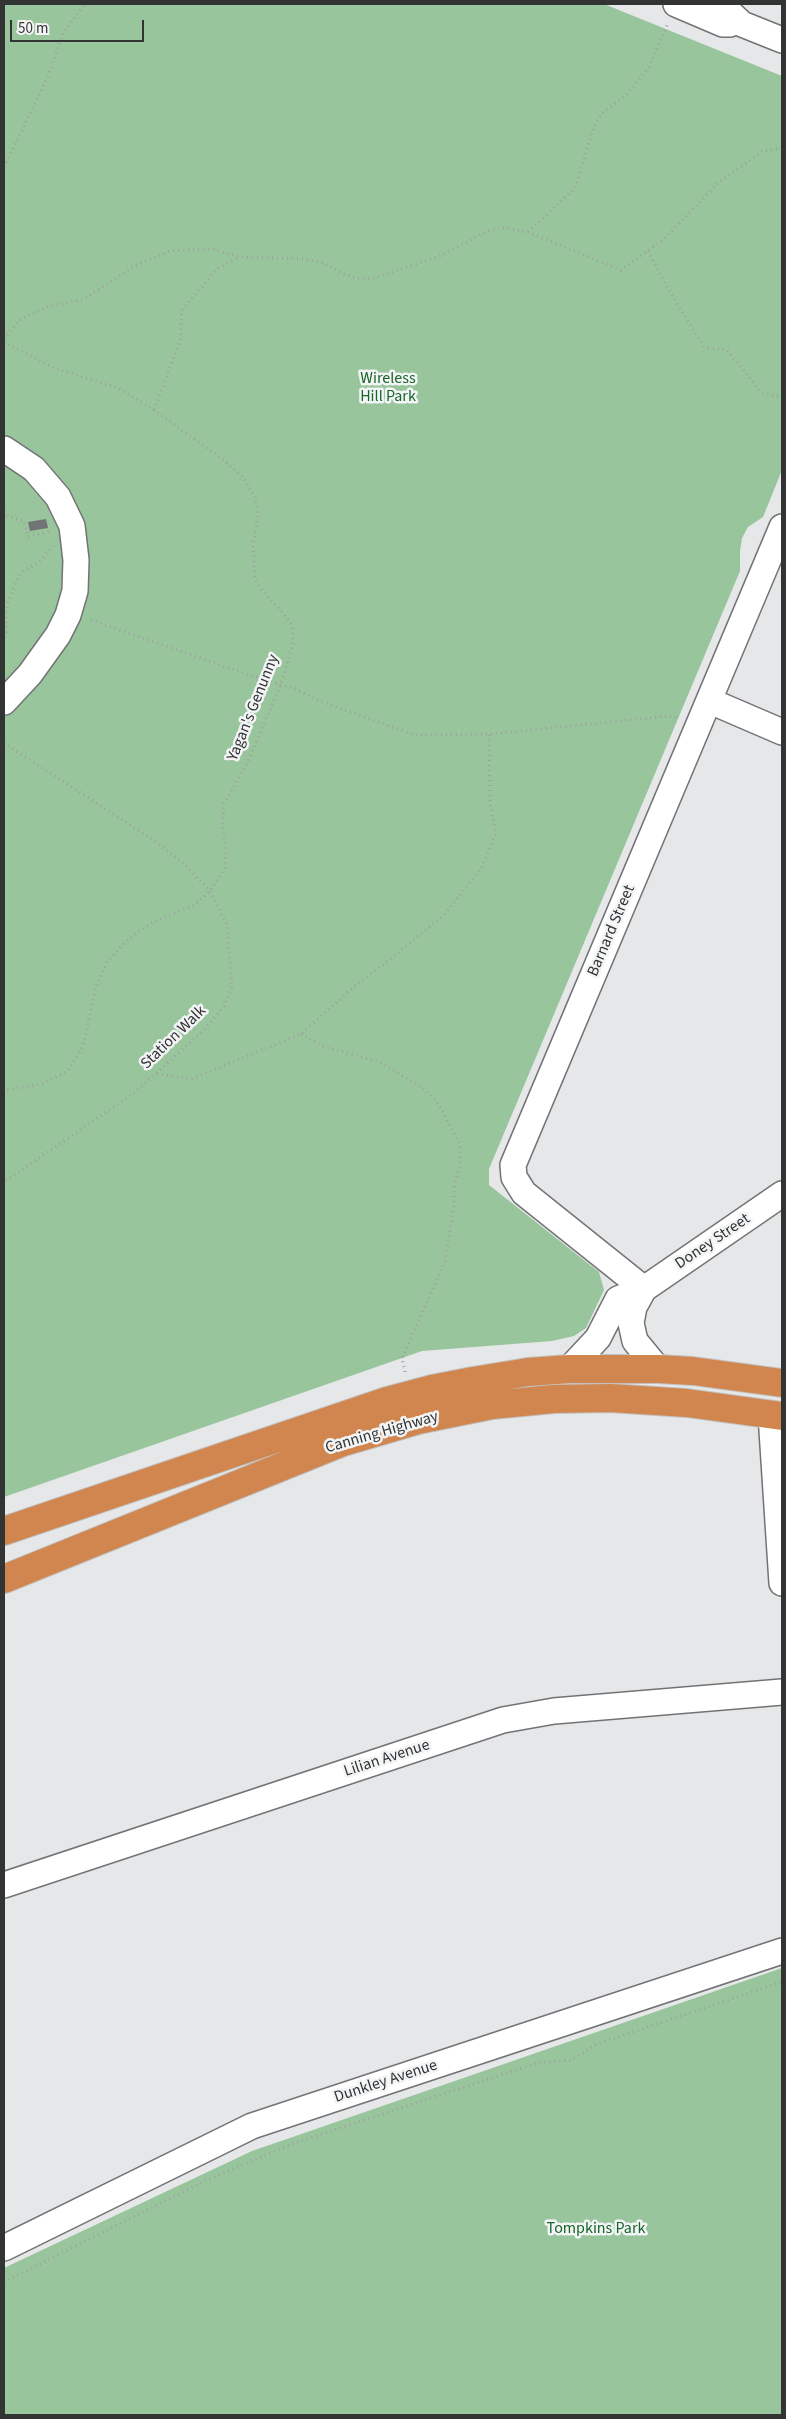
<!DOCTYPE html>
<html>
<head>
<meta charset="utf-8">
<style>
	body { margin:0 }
	#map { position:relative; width:786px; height:2419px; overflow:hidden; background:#e6e7e9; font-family:"Source Sans 3",sans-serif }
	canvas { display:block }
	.frame { position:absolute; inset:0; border:5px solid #323333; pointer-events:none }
	.scale { position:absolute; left:10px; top:20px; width:134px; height:22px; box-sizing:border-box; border:2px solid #323333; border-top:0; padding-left:6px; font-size:15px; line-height:18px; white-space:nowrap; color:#323333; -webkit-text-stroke:4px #f3f4f6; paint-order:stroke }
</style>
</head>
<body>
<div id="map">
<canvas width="786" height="2419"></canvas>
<div class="frame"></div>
<div class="scale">50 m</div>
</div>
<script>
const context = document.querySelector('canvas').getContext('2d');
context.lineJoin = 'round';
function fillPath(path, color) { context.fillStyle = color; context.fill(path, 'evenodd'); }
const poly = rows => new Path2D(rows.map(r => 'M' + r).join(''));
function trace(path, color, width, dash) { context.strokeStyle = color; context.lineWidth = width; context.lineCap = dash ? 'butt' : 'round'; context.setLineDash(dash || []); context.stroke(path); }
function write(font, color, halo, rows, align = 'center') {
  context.font = font + ' "Source Sans 3",sans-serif'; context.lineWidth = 5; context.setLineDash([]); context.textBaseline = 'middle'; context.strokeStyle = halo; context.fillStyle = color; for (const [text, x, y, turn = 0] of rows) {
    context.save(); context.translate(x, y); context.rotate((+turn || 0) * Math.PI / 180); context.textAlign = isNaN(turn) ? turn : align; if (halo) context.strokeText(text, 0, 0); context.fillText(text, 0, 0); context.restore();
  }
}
fillPath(poly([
	[4,4,604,4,782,76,782,470,763,517,748,527,742,538,740,551,740,571,489,1169,489,1185,599,1272,604,1290,586,1328,574,1336,552,1341,422,1351,4,1497],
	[782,1968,782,2415,4,2415,4,2268,252,2151]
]), '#98c59b');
fillPath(poly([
	[46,519,48,528,30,531,28,522]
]), '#727374');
const minor = poly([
	[676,4,723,24,730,24],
	[712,4,726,9,742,24,782,40],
	[4,449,34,469,58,497,72,526,76,560,75,591,68,615,58,635,30,674,4,702],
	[710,701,782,732],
	[644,1289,524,1193,514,1177,513,1165,782,527],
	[644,1289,634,1307,631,1323,635,1341,658,1369],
	[569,1369,598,1338,618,1299,644,1289,782,1194],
	[771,1415,782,1583],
	[4,1885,503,1720,554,1711,782,1692],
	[4,2248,252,2126,782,1951]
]);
const highway = poly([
	[4,1531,387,1401,432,1389,473,1381,528,1372,569,1369,658,1369,693,1371,782,1383],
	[4,1579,343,1442,418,1420,492,1405,554,1399,610,1398,687,1403,782,1416]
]);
trace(minor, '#727375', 28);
trace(highway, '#c2c2c2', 30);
trace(poly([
	[4,167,48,76,63,33,85,4],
	[528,232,575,188,592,132,601,114,627,94,649,67,668,23],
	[648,251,667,287,704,347,727,350,761,392,782,398],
	[4,339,19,320,47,307,84,299,136,265,170,251,211,249,240,257,303,259,321,262,343,274,357,278,371,279,440,256,488,231,503,228,528,232,621,270,663,240,718,183,763,151,782,148],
	[4,342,54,368,118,388,154,410,222,459,243,477,255,497,258,516,253,546,255,579,264,593,283,613,292,626,293,644,281,684,247,764,224,803,222,821,226,850,225,868,210,891,195,905,155,921,129,938,107,962,96,987,83,1046,68,1071,41,1084,4,1090],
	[154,410,180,341,182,310,218,268,240,257],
	[4,511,8,516,24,521,28,537,51,531],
	[91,620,252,676,293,688,322,702,415,735,489,734,669,716,679,719],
	[4,637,7,631,7,604,19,576,24,570,37,564,53,546],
	[4,743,155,841,184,864,210,891,227,925,232,987,224,1006,203,1031,134,1093,4,1182],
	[301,1034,325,1047,380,1062,426,1090,439,1105,460,1145,460,1164,454,1188,454,1205,445,1261,402,1358,405,1372],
	[157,1074,191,1079,301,1034,356,985,385,963,443,916,481,869,496,833,490,804,489,734],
	[4,2282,205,2181,289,2145,537,2063,571,2060,597,2044,782,1982]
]), '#9fa0a1', 3, [1, 4]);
trace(minor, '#fff', 25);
trace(highway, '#d1864f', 28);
write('16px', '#166627', '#f3f4f6', [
	["Wireless",388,379],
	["Hill Park",388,397],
	["Tompkins Park",596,2229]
]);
write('16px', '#323333', '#f3f4f6', [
	["Yagan's Genunny",254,708,-68],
	["Barnard Street",612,931,-67],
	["Station Walk",174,1038,-44],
	["Doney Street",713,1242,-34],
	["Canning Highway",382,1433,-16],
	["Lilian Avenue",387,1759,-18],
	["Dunkley Avenue",386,2082,-18]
]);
</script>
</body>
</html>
